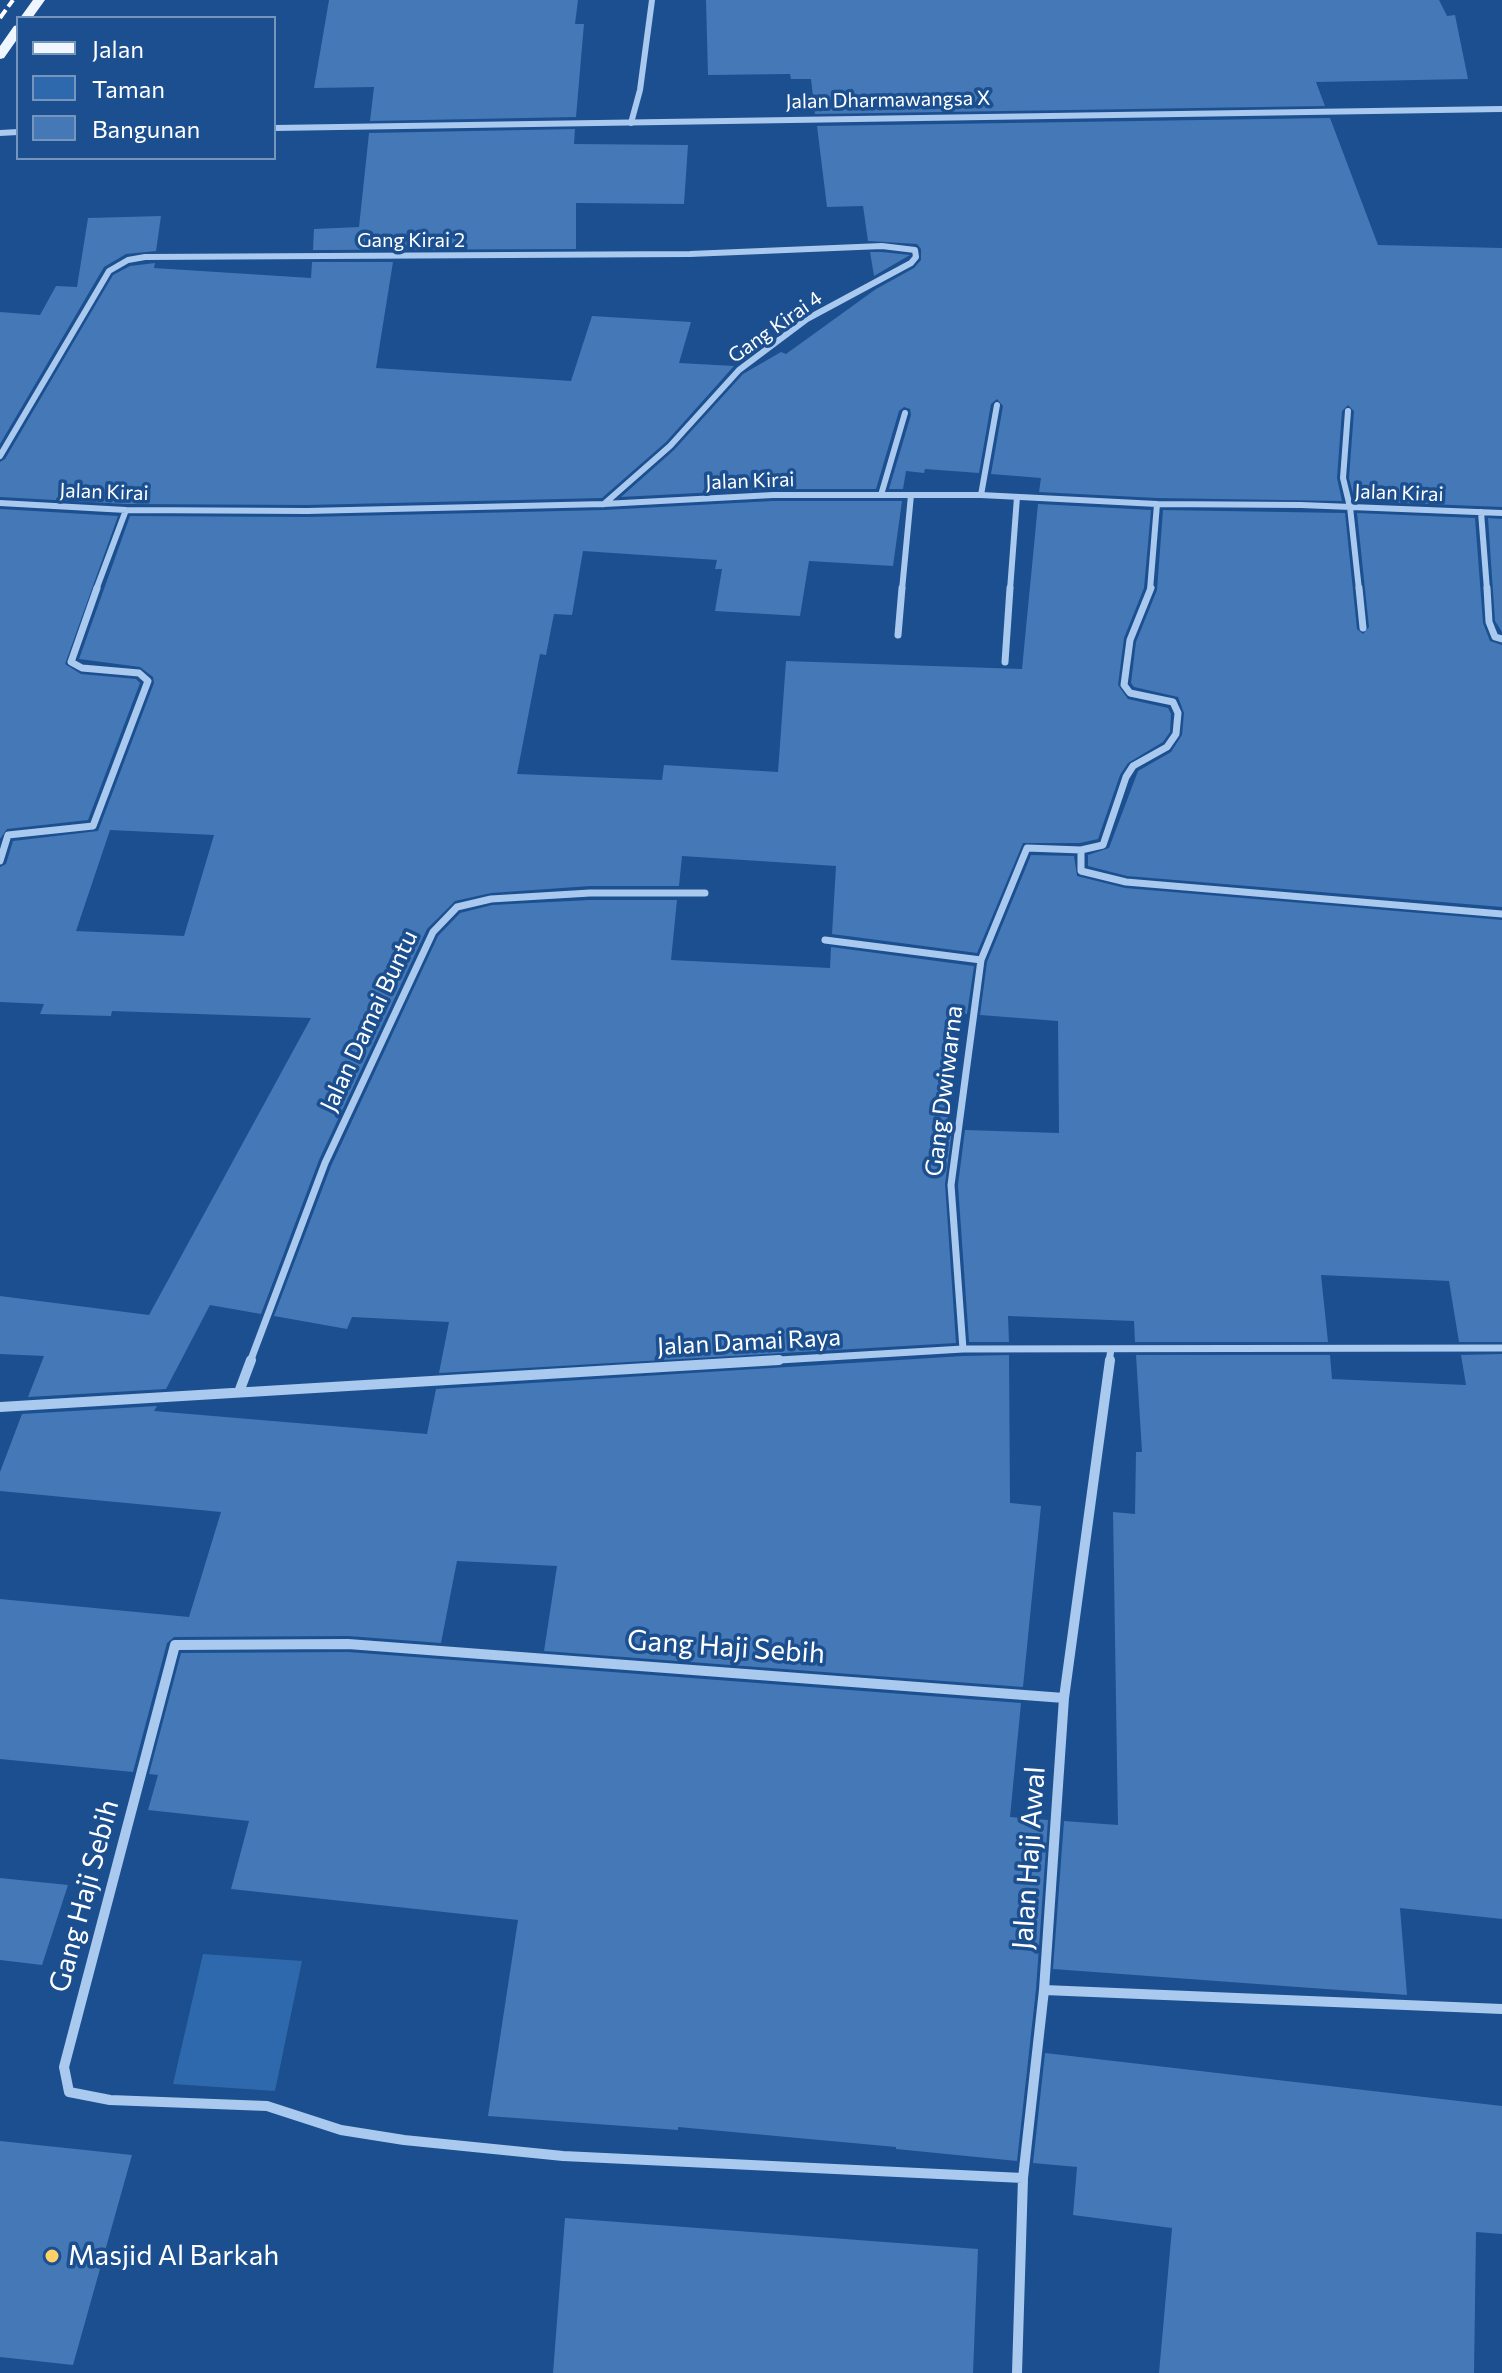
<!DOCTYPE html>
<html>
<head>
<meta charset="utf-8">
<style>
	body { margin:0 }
	#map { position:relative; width:1502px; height:2373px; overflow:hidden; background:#1b4f8f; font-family:Commissioner,sans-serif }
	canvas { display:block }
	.legend { position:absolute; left:16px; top:16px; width:260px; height:144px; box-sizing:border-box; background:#1b4f8f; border:2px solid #7695bc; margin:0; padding:10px 14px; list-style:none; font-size:24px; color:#fff }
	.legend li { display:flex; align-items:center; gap:16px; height:40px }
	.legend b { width:40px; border:2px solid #7695bc }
</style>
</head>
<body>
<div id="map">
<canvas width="1502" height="2373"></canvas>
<ul class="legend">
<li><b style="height:10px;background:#f0f6ff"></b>Jalan</li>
<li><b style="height:22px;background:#2e69ad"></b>Taman</li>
<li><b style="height:22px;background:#4478b7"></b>Bangunan</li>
</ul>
</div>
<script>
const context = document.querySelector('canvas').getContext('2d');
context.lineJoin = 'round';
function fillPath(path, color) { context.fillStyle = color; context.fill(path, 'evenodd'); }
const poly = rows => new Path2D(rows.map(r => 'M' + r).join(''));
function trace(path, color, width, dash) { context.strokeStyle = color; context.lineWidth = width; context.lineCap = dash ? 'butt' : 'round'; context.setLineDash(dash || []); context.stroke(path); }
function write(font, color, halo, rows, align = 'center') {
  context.font = font + ' Commissioner,sans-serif'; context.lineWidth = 7; context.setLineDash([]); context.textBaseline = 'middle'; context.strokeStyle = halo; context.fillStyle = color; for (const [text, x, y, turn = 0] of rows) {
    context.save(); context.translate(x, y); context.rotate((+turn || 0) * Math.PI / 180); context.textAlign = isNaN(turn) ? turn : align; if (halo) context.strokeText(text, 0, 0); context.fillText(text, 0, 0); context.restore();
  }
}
fillPath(poly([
	[203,1954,302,1961,275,2091,173,2084]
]), '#2e69ad');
fillPath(poly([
	[329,0,578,0,575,24,584,24,576,117,370,121,374,87,314,88],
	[706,0,1439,0,1447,16,1455,15,1468,79,1316,82,1325,106,815,114,811,79,791,79,790,74,708,75],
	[1330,118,1378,245,1502,248,1502,507,1355,501,1349,478,1354,411,1348,405,1342,411,1337,478,1342,501,1157,498,1039,492,1041,478,991,474,1003,406,997,399,991,404,979,473,925,469,924,473,906,471,903,489,889,489,911,415,910,409,904,407,899,411,876,489,773,489,621,497,674,450,743,374,781,352,786,354,876,289,914,268,921,260,921,249,917,244,868,241,863,206,827,207,817,126],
	[575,129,574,144,688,145,684,204,576,203,576,249,313,250,314,229,359,227,369,133],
	[161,216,156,251,126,254,104,267,0,444,0,312,40,315,56,286,77,287,88,218],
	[870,252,882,252,910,255,874,276],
	[312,262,393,262,376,368,571,381,592,316,691,322,679,363,734,366,666,442,602,498,307,505,126,504,0,497,0,462,5,459,113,275,130,266,155,263,154,268,311,278],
	[773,501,902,501,893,566,809,561,800,616,715,611,722,569,715,569,717,560,583,551,572,615,554,614,546,655,540,654,517,774,662,780,664,765,778,772,786,661,1022,669,1038,504,1151,510,1144,588,1124,638,1118,685,1128,699,1168,708,1171,714,1170,732,1163,742,1128,763,1120,775,1098,839,1080,843,1023,843,977,953,832,934,836,866,682,856,679,886,590,886,491,893,455,901,427,929,319,1160,261,1314,210,1305,166,1389,28,1397,44,1356,0,1354,0,1296,149,1315,311,1018,112,1011,111,1016,40,1014,44,1004,0,1002,0,867,6,864,13,841,98,831,154,683,153,677,140,667,79,659,130,516,307,517,604,510],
	[110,830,214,835,184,936,76,931],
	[0,509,118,516,65,664,81,674,136,679,140,683,88,820,7,829,0,839],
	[1163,510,1345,513,1357,629,1363,634,1369,627,1357,513,1475,518,1483,623,1490,641,1502,645,1502,907,1127,876,1088,866,1088,855,1109,848,1138,771,1171,752,1182,735,1184,713,1178,697,1134,687,1131,683,1136,642,1157,590],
	[1488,518,1502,519,1502,632,1495,621],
	[1031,855,1074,856,1077,876,1125,888,1502,920,1502,1342,1459,1342,1449,1281,1321,1275,1328,1342,1135,1342,1134,1321,1008,1316,1009,1342,969,1342,958,1185,965,1130,1059,1133,1058,1021,980,1015,987,962],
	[590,900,677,900,671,960,830,968,831,947,974,966,967,1014,954,1013,947,1130,952,1130,945,1184,956,1343,439,1373,449,1322,352,1317,347,1329,274,1316,331,1166,438,936,460,913,492,905],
	[1502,1354,1502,1919,1400,1908,1407,1995,1053,1969,1064,1821,1118,1825,1113,1512,1135,1514,1136,1452,1142,1452,1136,1355,1330,1355,1332,1379,1466,1385,1461,1355],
	[1009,1355,1010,1503,1041,1506,1023,1687,544,1651,557,1566,457,1561,441,1643,348,1636,174,1637,167,1643,133,1772,0,1759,0,1599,189,1617,221,1512,0,1491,0,1472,22,1414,157,1406,154,1411,427,1434,436,1389,963,1356],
	[348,1652,1021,1703,1010,1817,1048,1820,1036,1989,1017,2161,896,2149,896,2147,678,2127,678,2130,488,2116,518,1920,231,1889,249,1821,148,1810,158,1775,149,1774,181,1653],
	[0,1878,68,1885,42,1965,0,1960],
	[1045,2053,1502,2106,1502,2234,1476,2232,1474,2373,1159,2373,1172,2228,1073,2215,1077,2167,1033,2163],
	[0,2141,132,2155,73,2365,0,2357],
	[565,2218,978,2249,973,2373,553,2373]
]), '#4478b7');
trace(poly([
	[631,123,640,90,652,0],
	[1348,411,1343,478,1350,507,1359,590],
	[0,456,109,271,128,260,145,257,690,254,882,246,915,250,916,257,911,263,807,319,739,370,670,446,604,504],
	[881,495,905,413],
	[981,495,997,405],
	[0,503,126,510,307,511,604,504,773,495,981,495,1157,504,1301,505,1502,513],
	[1481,512,1487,590],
	[96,590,126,510],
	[902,590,911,495],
	[1010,590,1017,497],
	[1150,590,1157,504]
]), '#a9c9ee', 6);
trace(poly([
	[1359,588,1363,628],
	[1487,588,1489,622,1495,637,1502,639],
	[898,635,902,588],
	[1005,662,1010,588],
	[1081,850,1081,871,1126,882,1502,914],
	[0,861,8,835,93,826,148,681,139,673,82,668,71,662,97,588],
	[825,940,981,960],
	[963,1349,951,1185,981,960,1027,848,1081,850,1103,845,1126,777,1133,766,1167,747,1176,734,1178,713,1173,702,1130,693,1124,685,1130,640,1151,588],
	[250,1362,325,1163,433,932,457,907,491,899,590,893,705,893],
	[746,1362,963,1349,1502,1348],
	[1109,1362,1111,1349]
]), '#a9c9ee', 7);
trace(poly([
	[239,1392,251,1360],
	[0,1407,779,1360],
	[1044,1990,1502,2009],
	[1023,2178,563,2156,404,2140,341,2130,267,2106,110,2100,69,2092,64,2067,175,1645,348,1644,1064,1698],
	[1017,2373,1023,2178,1044,1990,1064,1698,1110,1360]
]), '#a9c9ee', 10);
fillPath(poly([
	[1502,106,1502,112,274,131,274,125,1502,106],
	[18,129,18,135,0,136,0,130,18,129]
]), '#a9c9ee');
fillPath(poly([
	[33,0,45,0,32,18,20,18,33,0],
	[18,25,18,38,4,58,0,59,0,46,14,26,18,25]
]), '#f0f6ff');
trace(poly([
	[0,18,13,0]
]), '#fff', 4, [10, 4]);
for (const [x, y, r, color] of [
	[52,2256,8,"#ffd166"]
]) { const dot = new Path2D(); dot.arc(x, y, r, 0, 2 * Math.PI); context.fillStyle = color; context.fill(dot); trace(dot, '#1b4f8f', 3); }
write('20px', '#fff', '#1b4f8f', [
	["Jalan Dharmawangsa X",888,100,-1],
	["Gang Kirai 2",411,240],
	["Gang Kirai 4",775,327,-35],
	["Jalan Kirai",750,481,-2],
	["Jalan Kirai",104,492,2],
	["Jalan Kirai",1399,493,2]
]);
write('24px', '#fff', '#1b4f8f', [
	["Jalan Damai Buntu",369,1021,-65],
	["Gang Dwiwarna",944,1091,-83],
	["Jalan Damai Raya",749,1342,-3]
]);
write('28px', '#fff', '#1b4f8f', [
	["Gang Haji Sebih",726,1647,4],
	["Jalan Haji Awal",1029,1858,-86],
	["Gang Haji Sebih",84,1896,-75]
]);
write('28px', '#fff', '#1b4f8f', [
	["Masjid Al Barkah",68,2256]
], 'left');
</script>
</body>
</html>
